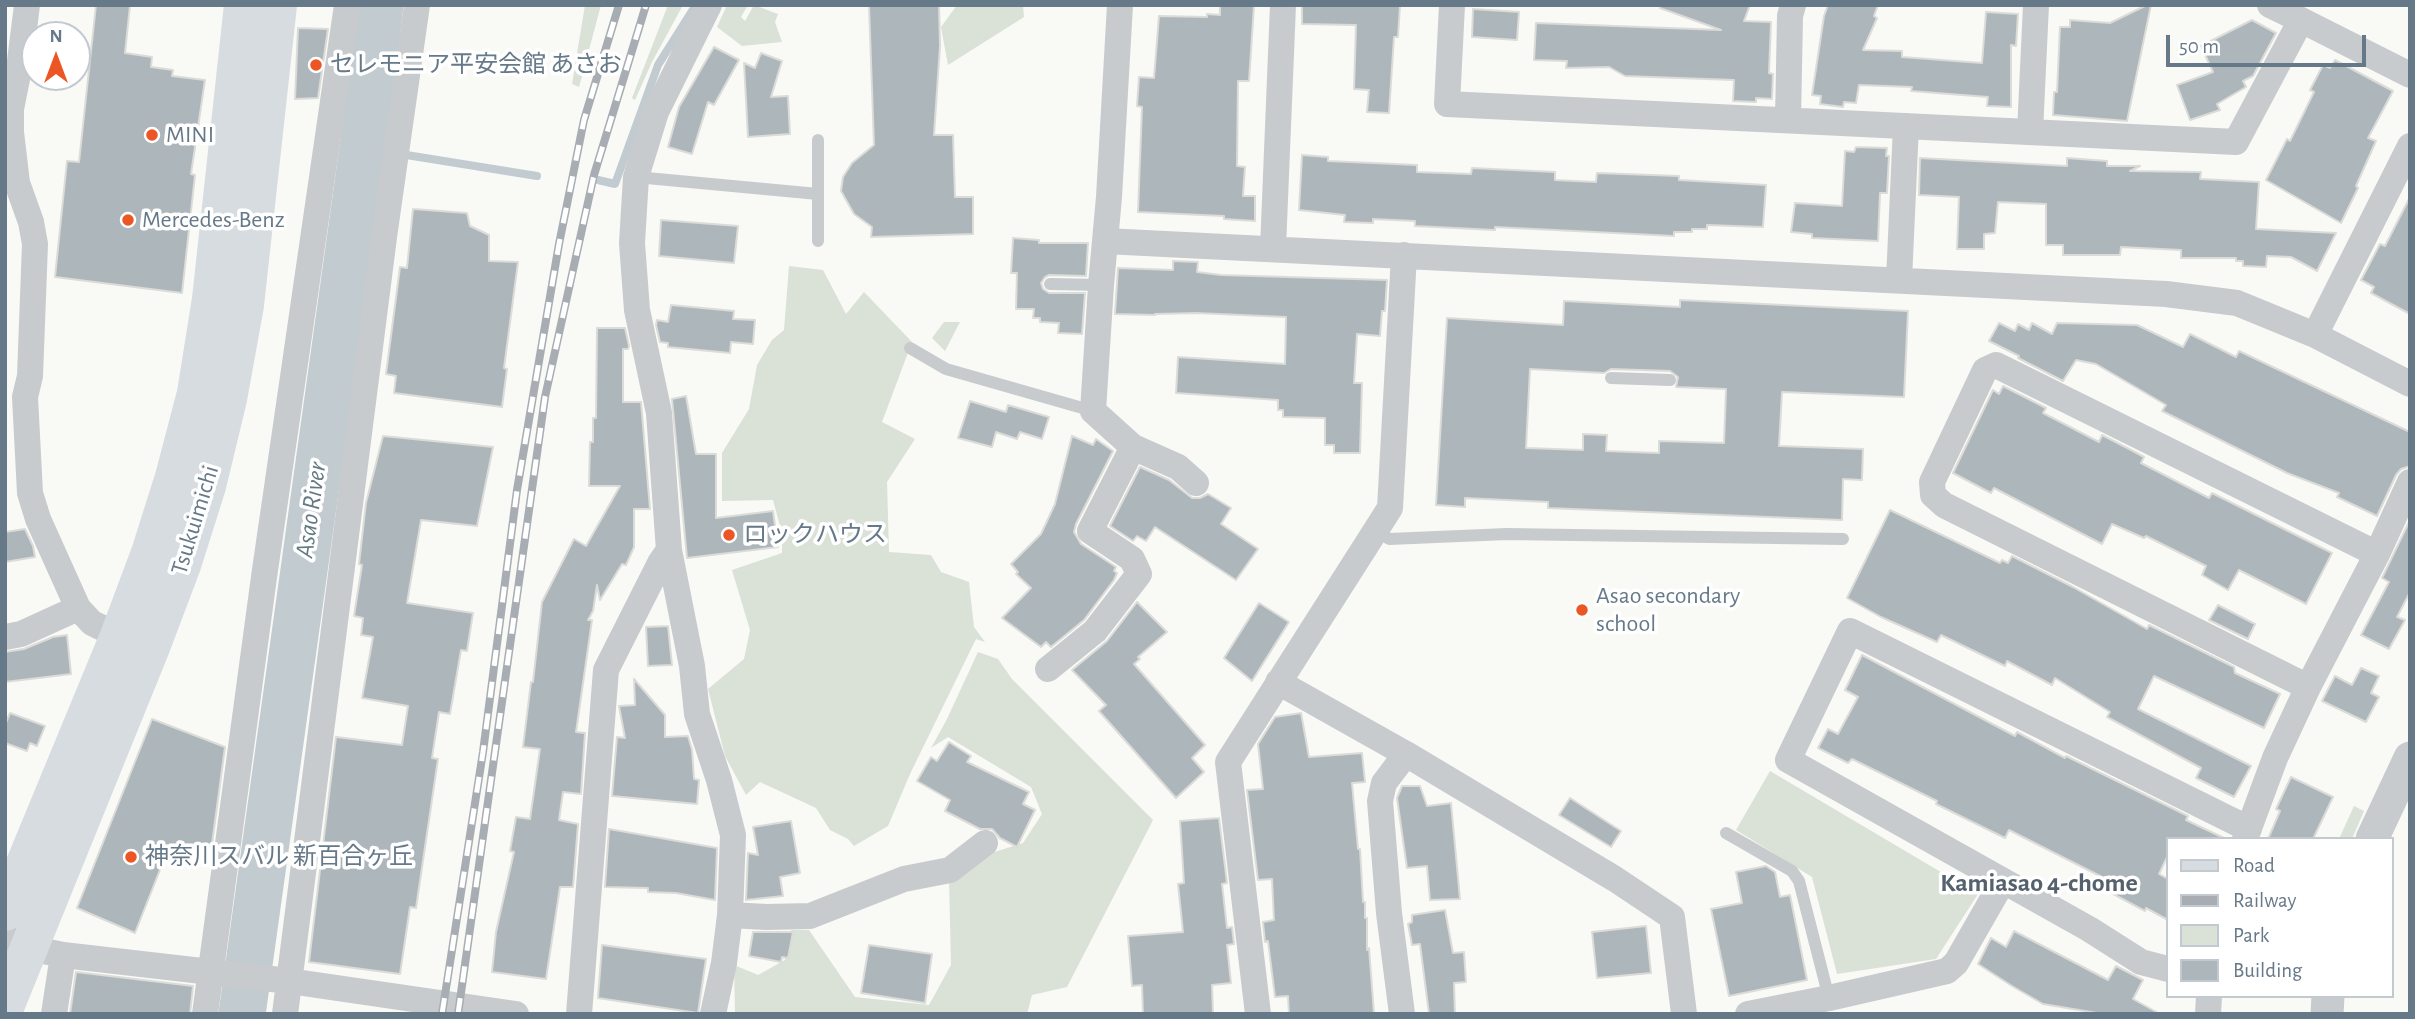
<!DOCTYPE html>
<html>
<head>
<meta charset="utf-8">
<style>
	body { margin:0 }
	#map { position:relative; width:2415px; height:1019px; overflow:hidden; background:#f9f9f6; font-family:"Alegreya Sans",sans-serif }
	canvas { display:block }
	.frame { position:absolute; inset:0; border:7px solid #667989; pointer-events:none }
	.legend { position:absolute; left:2166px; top:837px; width:228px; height:161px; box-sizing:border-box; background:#fff; border:2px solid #c2c9d0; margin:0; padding:9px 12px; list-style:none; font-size:21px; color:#667989 }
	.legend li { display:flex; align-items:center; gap:14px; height:35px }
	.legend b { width:35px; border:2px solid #c2c9d0 }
	.north { position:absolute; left:21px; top:21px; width:70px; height:70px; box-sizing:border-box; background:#fff; border:2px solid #c2c9d0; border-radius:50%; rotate:0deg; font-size:19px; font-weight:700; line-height:28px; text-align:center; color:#667989 }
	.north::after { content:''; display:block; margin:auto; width:24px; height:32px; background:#ec5624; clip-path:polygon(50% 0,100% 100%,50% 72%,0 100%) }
	.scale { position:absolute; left:2166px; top:35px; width:200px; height:32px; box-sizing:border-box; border:4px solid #667989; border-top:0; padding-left:9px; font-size:21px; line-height:24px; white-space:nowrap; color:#667989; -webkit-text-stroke:5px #fff; paint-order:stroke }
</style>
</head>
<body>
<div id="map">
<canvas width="2415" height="1019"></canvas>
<div class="frame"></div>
<ul class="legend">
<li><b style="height:9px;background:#d6dce0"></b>Road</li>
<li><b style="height:9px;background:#a7adb3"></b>Railway</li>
<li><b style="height:19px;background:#dae1d7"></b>Park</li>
<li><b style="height:19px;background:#adb6bb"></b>Building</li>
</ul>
<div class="north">N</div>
<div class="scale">50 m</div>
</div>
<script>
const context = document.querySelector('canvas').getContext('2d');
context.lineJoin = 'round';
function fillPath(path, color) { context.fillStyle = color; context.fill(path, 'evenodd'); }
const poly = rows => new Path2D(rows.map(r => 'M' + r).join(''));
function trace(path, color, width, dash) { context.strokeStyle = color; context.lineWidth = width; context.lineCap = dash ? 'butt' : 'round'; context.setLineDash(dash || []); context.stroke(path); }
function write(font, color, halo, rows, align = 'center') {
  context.font = font + ' "Alegreya Sans","Noto Sans JP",sans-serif'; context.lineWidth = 7; context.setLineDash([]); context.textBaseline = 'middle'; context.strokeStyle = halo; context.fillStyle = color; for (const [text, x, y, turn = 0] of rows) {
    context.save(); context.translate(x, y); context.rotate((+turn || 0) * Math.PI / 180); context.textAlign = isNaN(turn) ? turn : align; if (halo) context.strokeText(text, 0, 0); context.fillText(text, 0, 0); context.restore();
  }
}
fillPath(poly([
	[585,5,601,5,579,87,572,84],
	[668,5,683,5,652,62,635,100,632,98],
	[727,5,748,5,741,17,745,21,754,5,778,14,775,22,782,42,742,46,717,27],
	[957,5,1023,5,1024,17,948,65,941,27],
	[789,266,823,270,846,314,864,292,912,342,882,422,915,439,887,482,889,552,931,555,941,572,969,582,974,627,985,642,976,639,910,774,888,826,854,846,848,839,830,830,816,808,760,782,746,795,725,756,708,689,744,659,750,630,732,570,782,553,782,534,773,500,722,501,722,453,749,409,757,365,772,340,784,330],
	[944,322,960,322,945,351,932,338],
	[978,652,998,659,1012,679,1153,820,1067,987,1032,995,1027,1014,735,1014,734,965,758,975,785,960,791,930,809,930,855,997,929,1005,951,965,949,878,985,855,1023,843,1042,814,1031,787,948,737,931,748,946,721],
	[1770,771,1978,894,1936,959,1837,974,1812,877,1736,830],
	[2354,806,2364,811,2352,839,2339,839]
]), '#dae1d7');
trace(poly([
	[363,148,537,176],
	[598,180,615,184,658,65,694,8]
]), '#c1cbd0', 8);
trace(poly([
	[242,1014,363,148,380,5]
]), '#c1cbd0', 47);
const building = poly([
	[96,5,130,5,125,53,152,57,151,67,173,70,172,76,205,80,191,174,195,175,182,293,55,277,67,161,79,162,96,5],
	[869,5,939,5,940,46,934,135,953,135,955,197,973,197,973,234,871,237,872,227,854,214,841,191,843,177,852,163,874,145,869,5],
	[1220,5,1254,5,1249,81,1238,81,1237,166,1245,167,1243,196,1255,196,1255,221,1224,219,1224,216,1138,212,1142,107,1137,106,1139,77,1154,78,1159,16,1207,17,1207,14,1220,15,1220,5],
	[1302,5,1400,5,1398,37,1394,37,1389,113,1367,112,1369,90,1354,89,1356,25,1302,24,1302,5],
	[1660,5,1750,5,1744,21,1771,22,1769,73,1773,74,1772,99,1756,98,1756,102,1733,101,1734,80,1625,76,1609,67,1566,68,1567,61,1534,60,1536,23,1721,30,1660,8,1660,5],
	[1828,5,1878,5,1874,16,1877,18,1863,50,1902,51,1902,57,1982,63,1986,12,2018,14,2016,46,2011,45,2011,107,1987,106,1988,97,1911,91,1912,87,1859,85,1856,103,1844,102,1843,107,1820,104,1821,96,1812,95,1824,16,1828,5],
	[2147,5,2151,5,2127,121,2053,115,2054,92,2057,92,2060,27,2070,27,2070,20,2110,23,2147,5],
	[1473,9,1519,12,1517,40,1472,37,1473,9],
	[2252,20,2276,33,2253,76,2243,81,2246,87,2217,104,2220,110,2190,120,2177,85,2213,72,2201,46,2252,20],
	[298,28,328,29,318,98,295,99,298,28],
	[714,47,739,60,714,105,708,102,692,154,668,147,679,107,714,47],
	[761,53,782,61,771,97,788,96,790,134,748,137,744,63,755,68,761,53],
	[2335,60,2393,91,2368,138,2376,141,2356,186,2358,188,2341,223,2266,180,2287,139,2290,141,2314,92,2310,90,2323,65,2330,68,2335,60],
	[1856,147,1887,148,1886,156,1889,156,1887,193,1880,193,1878,241,1812,238,1812,234,1791,232,1795,203,1842,206,1845,151,1854,152,1856,147],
	[1302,155,1328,157,1328,161,1417,165,1417,172,1471,174,1472,168,1555,172,1555,180,1596,182,1597,173,1679,176,1679,180,1766,185,1763,227,1707,225,1707,229,1692,229,1692,232,1674,232,1674,236,1495,227,1495,230,1415,226,1415,221,1373,219,1373,223,1344,222,1345,215,1299,210,1302,155],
	[1920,158,2067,166,2067,158,2107,161,2107,166,2140,166,2130,171,2201,172,2200,179,2259,182,2256,229,2336,233,2317,271,2291,257,2267,256,2266,267,2243,266,2243,261,2236,261,2236,258,2181,258,2181,250,2121,247,2120,255,2063,255,2063,245,2046,245,2046,204,1998,202,1995,233,1984,234,1984,249,1957,249,1959,197,1919,195,1920,158],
	[2410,197,2410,314,2371,293,2374,287,2361,280,2380,244,2385,246,2410,197],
	[413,209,467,213,470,226,489,235,489,261,518,262,504,368,507,369,502,407,394,393,396,376,386,374,400,267,407,268,413,209],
	[661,220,738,226,734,263,659,256,661,220],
	[1013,238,1039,240,1039,243,1088,243,1086,276,1049,275,1045,277,1041,283,1043,289,1049,293,1085,293,1082,334,1058,333,1059,323,1040,322,1040,318,1033,318,1034,309,1016,309,1017,273,1011,273,1013,238],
	[1173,261,1198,262,1197,272,1221,275,1387,280,1385,311,1382,311,1380,336,1357,334,1354,383,1362,383,1360,453,1334,453,1334,445,1325,445,1325,418,1283,417,1283,410,1278,410,1278,400,1176,393,1178,357,1285,364,1286,317,1196,313,1155,314,1155,315,1115,314,1118,268,1173,270,1173,261],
	[1680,300,1908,311,1904,397,1782,392,1779,446,1863,449,1862,480,1843,479,1842,520,1548,508,1548,502,1465,498,1465,507,1436,505,1447,318,1563,325,1564,301,1680,307,1680,300],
	[1530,369,1604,373,1611,369,1670,371,1678,377,1676,387,1726,389,1724,443,1659,441,1659,453,1606,451,1607,435,1583,434,1583,450,1526,448,1530,369],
	[671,305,734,311,733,319,755,320,753,344,731,342,730,353,668,347,668,343,660,342,656,325,657,320,668,322,671,305],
	[1999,323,2015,331,2018,324,2029,330,2032,323,2052,334,2057,323,2137,325,2183,347,2190,334,2236,357,2239,351,2410,432,2410,466,2401,469,2396,475,2377,516,2337,497,2339,493,2287,473,2162,411,2166,405,2096,364,2076,360,2063,381,2018,358,2019,356,1989,341,1999,323],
	[597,328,625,328,629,346,628,349,623,349,623,402,641,402,650,509,634,509,634,547,626,565,622,564,600,600,597,585,593,611,588,620,592,620,576,732,585,733,581,794,563,792,559,820,578,824,573,887,560,887,546,979,492,972,496,932,514,852,510,851,516,817,530,819,540,749,523,747,531,682,533,682,542,602,574,539,586,546,620,486,589,486,590,442,593,442,593,418,596,418,597,328],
	[2003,386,2046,408,2043,413,2099,442,2102,435,2133,451,2144,457,2141,463,2209,498,2212,493,2332,553,2306,604,2239,570,2228,590,2202,575,2206,566,2146,536,2144,538,2112,524,2102,544,1994,488,1991,493,1953,473,1993,390,1999,394,2003,386],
	[686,396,696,454,716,454,716,518,773,511,778,547,687,558,672,399,686,396],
	[970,401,1006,412,1008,405,1049,417,1042,439,1020,432,1017,439,996,432,992,447,958,438,970,401],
	[383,436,493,447,477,526,421,520,407,603,473,613,467,651,461,650,450,714,439,712,432,758,438,759,416,908,410,907,400,974,309,962,336,737,402,745,408,706,362,698,373,637,361,635,363,618,354,616,362,565,359,564,366,503,383,436],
	[1072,436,1093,445,1096,439,1113,451,1076,524,1074,532,1081,544,1116,567,1114,571,1117,573,1114,580,1084,620,1051,647,1046,642,1041,647,1002,618,1031,588,1016,574,1018,572,1011,564,1041,534,1055,504,1072,436],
	[1140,467,1169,480,1192,498,1200,498,1208,494,1231,508,1221,524,1258,549,1236,580,1155,527,1146,541,1137,536,1133,541,1110,526,1140,467],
	[1890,510,2000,563,2002,560,2008,563,2012,556,2073,587,2147,629,2149,625,2234,667,2235,673,2280,694,2264,728,2154,676,2138,709,2251,766,2234,797,2196,778,2201,768,2107,717,2110,712,2055,678,2052,685,2007,661,2005,666,1941,635,1937,642,1881,617,1847,598,1890,510],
	[2410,520,2410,592,2397,617,2405,620,2389,649,2361,635,2389,582,2382,578,2410,520],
	[25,529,33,546,35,557,5,562,5,532,25,529],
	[1137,602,1167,632,1138,657,1140,659,1134,664,1205,745,1192,758,1204,772,1176,798,1099,711,1106,705,1072,670,1107,641,1137,602],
	[1259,603,1289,622,1252,681,1224,658,1259,603],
	[2218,605,2255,624,2248,639,2209,620,2218,605],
	[668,626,672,665,648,666,646,627,668,626],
	[67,635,71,674,5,682,5,652,24,649,53,637,67,635],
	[1862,655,2015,736,2017,732,2065,758,2066,756,2188,816,2186,820,2226,839,2168,839,2168,855,2159,874,2168,879,2168,920,2146,908,2145,911,2102,888,2106,879,2009,830,2005,838,1936,804,1937,801,1852,759,1848,763,1818,748,1828,729,1838,734,1858,697,1845,690,1862,655],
	[2361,668,2379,676,2371,693,2379,697,2366,722,2322,701,2335,676,2352,685,2361,668],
	[634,679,665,715,665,737,688,736,692,750,694,779,699,780,697,804,612,796,617,737,625,738,619,706,635,705,634,679],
	[10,713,45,726,37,746,30,743,27,751,5,743,5,725,10,713],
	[1301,713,1309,757,1362,753,1365,782,1352,783,1358,849,1360,849,1363,902,1365,902,1365,918,1367,918,1367,950,1369,948,1374,1014,1289,1014,1288,996,1275,997,1268,941,1265,942,1263,922,1274,920,1272,879,1258,880,1247,790,1263,789,1258,744,1275,717,1301,713],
	[152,719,225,747,210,859,169,847,135,933,77,908,152,719],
	[949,742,971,756,967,762,1029,792,1023,804,1035,810,1017,847,1000,838,992,829,980,829,945,811,950,800,917,781,931,757,937,761,949,742],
	[2291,777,2333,797,2313,839,2268,839,2280,811,2276,809,2291,777],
	[1402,786,1420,786,1427,806,1451,803,1460,899,1430,900,1427,866,1407,868,1397,798,1402,786],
	[1570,798,1621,831,1611,847,1559,815,1570,798],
	[1219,818,1227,883,1222,884,1227,928,1232,927,1234,944,1227,945,1231,983,1212,985,1213,1014,1143,1014,1142,985,1132,986,1128,936,1183,932,1178,884,1184,883,1180,821,1219,818],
	[791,821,800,873,780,877,783,896,746,900,748,853,758,855,753,827,791,821],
	[609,829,717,848,715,900,676,893,648,892,648,888,605,887,609,829],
	[1766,866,1775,872,1780,897,1790,895,1807,980,1729,996,1711,909,1742,903,1736,872,1766,866],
	[1445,910,1453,953,1464,952,1466,982,1454,983,1455,1014,1429,1014,1420,944,1412,945,1408,924,1412,922,1412,915,1445,910],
	[1646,926,1651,973,1597,978,1592,932,1646,926],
	[2014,931,2108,980,2116,966,2143,980,2133,999,2160,1014,2103,1014,2043,1004,2012,986,1978,964,1991,938,2006,947,2014,931],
	[753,932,793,932,788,958,782,957,781,962,749,956,753,932],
	[602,945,706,959,698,1013,598,998,602,945],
	[869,945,932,954,925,1003,861,993,869,945],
	[76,972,193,986,190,1014,70,1014,76,972]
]);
fillPath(building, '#adb6bb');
trace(building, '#dbdbd8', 2);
trace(poly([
	[818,140,818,241],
	[636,177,818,194],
	[1050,284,1101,285],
	[910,348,946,369,1093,411],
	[1611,378,1670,380],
	[1378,531,1389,539,1507,534,1843,539],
	[1726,833,1792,871,1799,881,1829,998]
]), '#c7cbce', 12);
trace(poly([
	[27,5,19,69,11,109,11,132,17,183,31,222,35,244,30,376,25,397,30,493,38,519,78,608],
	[709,5,656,112,636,177,632,243,637,310,659,413,669,550,692,666,697,714,719,780,733,835,730,915,724,963,713,1014],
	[1120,5,1109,197,1101,285,1093,411,1133,447,1178,467,1196,483],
	[1452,5,1447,104,2236,142,2301,20,2410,75],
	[2270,5,2301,20],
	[1788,120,1790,16,1793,5],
	[2030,132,2036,5],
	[1105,241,2166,294,2237,303,2315,335,2410,384],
	[1273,248,1283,5],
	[1899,280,1906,126],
	[2315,335,2410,146],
	[5,637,21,634,78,608,92,623,119,636],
	[1048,669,1095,631,1139,574,1132,559,1090,531,1133,447],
	[1278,682,1406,754,1615,879,1672,917,1684,1014],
	[2308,687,1944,505,1933,495,1932,482,1985,370,1996,365,2377,554],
	[2245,839,2275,758,2308,687,2377,554,2410,482],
	[730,915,766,917,810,916,904,879,950,870,985,843],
	[29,948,63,955,289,981,516,1014],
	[2168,969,2141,962,2089,929,1788,760,1850,631,2249,829],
	[54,1014,63,955],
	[205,1014,264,577,347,5],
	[285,1014,384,237,417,5],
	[579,1014,606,670,660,563,669,550],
	[1258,1014,1228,762,1390,508,1404,255],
	[1402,1014,1389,913,1380,801,1384,783,1406,754],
	[1748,1014,1829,998,1947,971,1956,963,2003,881],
	[2208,1014,2209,996]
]), '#c7cbce', 26);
trace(poly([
	[2372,839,2410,758],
	[5,941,29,948],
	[2327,1014,2328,996]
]), '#c7cbce', 33);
trace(poly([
	[5,912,119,636,150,553,174,477,196,393,211,299,243,5],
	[5,1007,151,647,182,565,207,486,228,399,245,305,278,5]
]), '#d6dce0', 38);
const rail = poly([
	[442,1014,483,752,517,490,559,244,584,120,619,5],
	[458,1014,545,397,594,175,646,5]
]);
trace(rail, '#a7adb3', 8);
trace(rail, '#fff', 5, [16]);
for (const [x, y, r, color] of [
	[316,65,7,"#ec5624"],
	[152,135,7,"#ec5624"],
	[128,220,7,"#ec5624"],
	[729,535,7,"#ec5624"],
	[1582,610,7,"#ec5624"],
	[131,857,7,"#ec5624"]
]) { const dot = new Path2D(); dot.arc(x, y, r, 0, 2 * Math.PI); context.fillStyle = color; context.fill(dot); trace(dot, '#fff', 2.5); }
write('24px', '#667989', '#fff', [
	["セレモニア平安会館 あさお",330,65],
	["MINI",166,135],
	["Mercedes-Benz",142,220],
	["ロックハウス",743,535],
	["Asao secondary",1596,596],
	["school",1596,624],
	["神奈川スバル 新百合ヶ丘",145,857]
], 'left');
write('24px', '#667989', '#fff', [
	["Tsukuimichi",195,520,-73]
]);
write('italic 26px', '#637a83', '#fff', [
	["Asao River",311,510,-82]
]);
write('bold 26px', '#55626d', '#fff', [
	["Kamiasao 4-chome",2039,883]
]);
</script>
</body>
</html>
